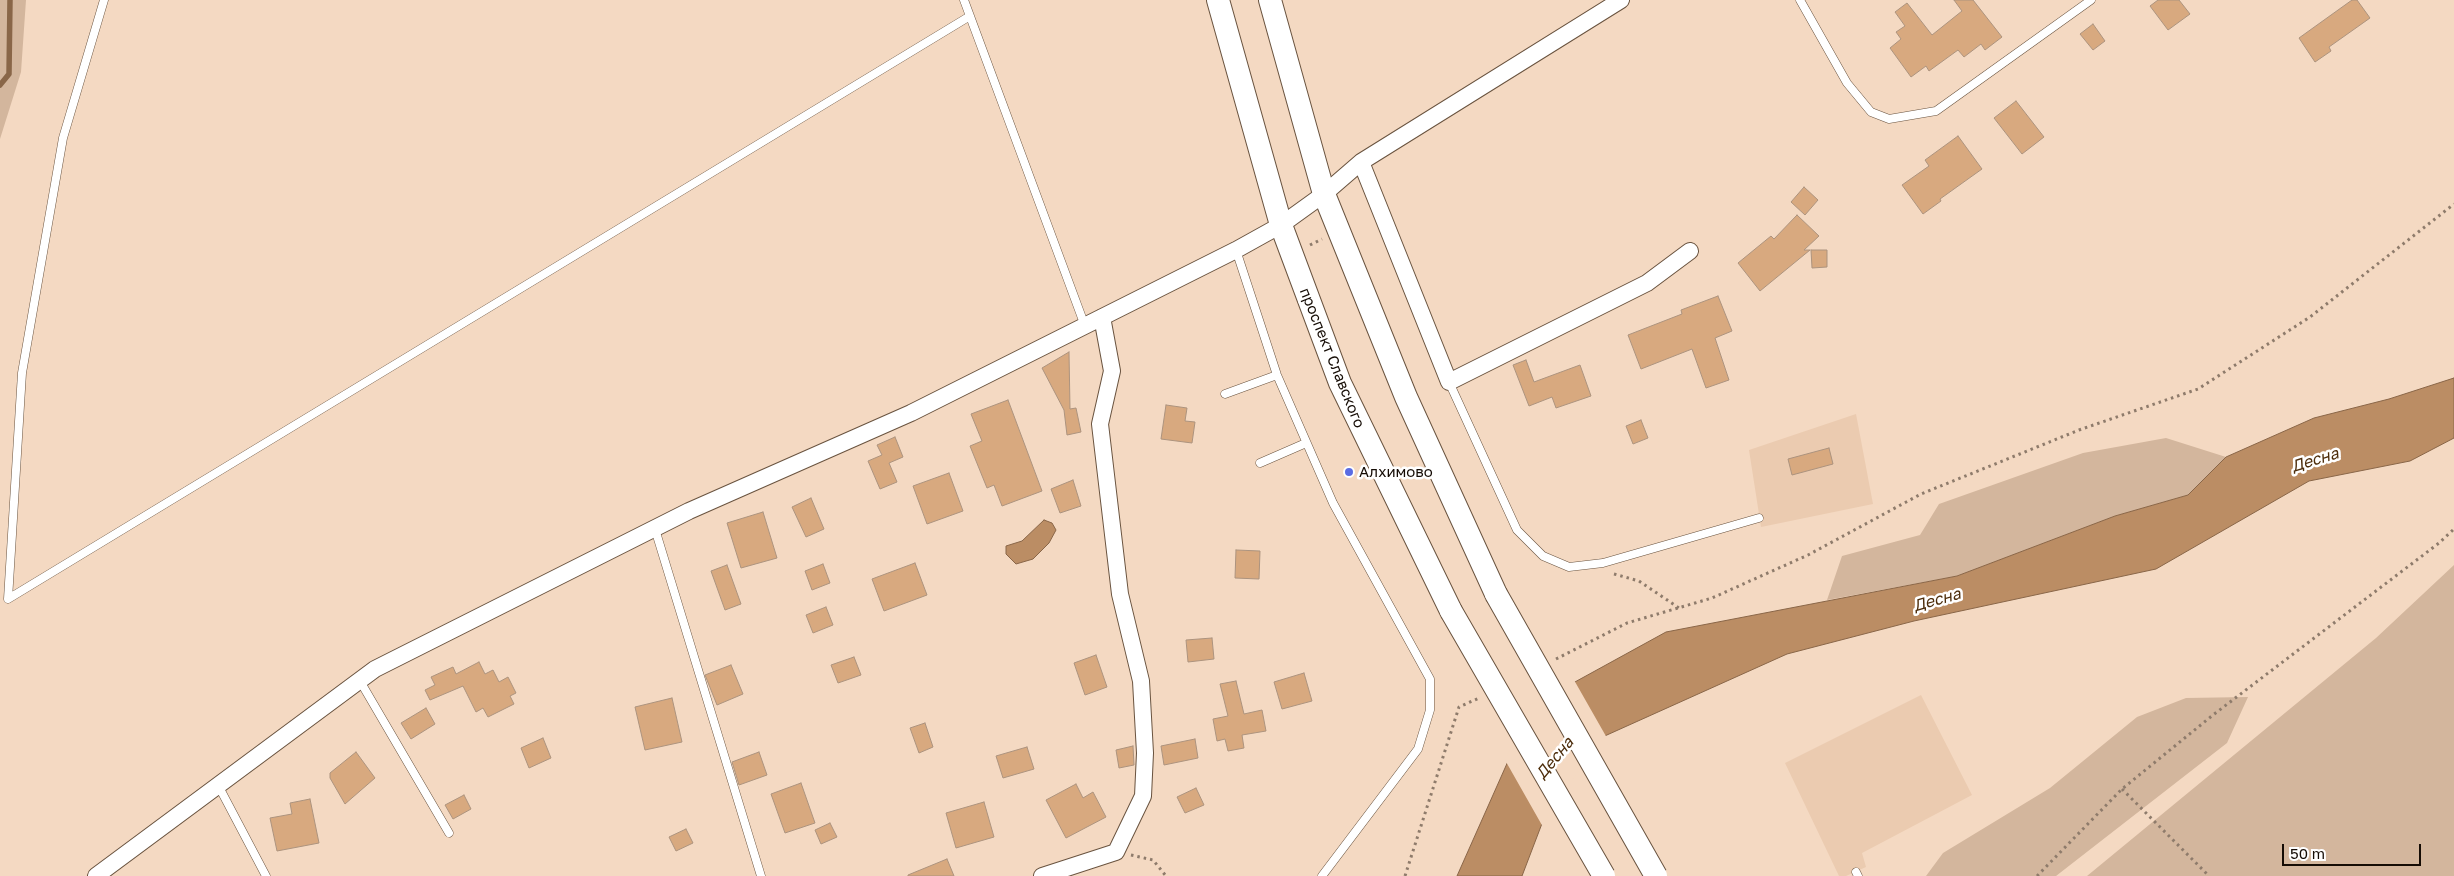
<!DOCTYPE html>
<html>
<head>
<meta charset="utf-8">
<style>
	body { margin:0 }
	#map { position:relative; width:2454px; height:876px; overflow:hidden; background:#f4d9c2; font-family:"Golos Text",sans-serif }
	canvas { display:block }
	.scale { position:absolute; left:2282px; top:844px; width:139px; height:22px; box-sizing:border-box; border:2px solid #150c05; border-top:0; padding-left:6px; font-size:15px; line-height:18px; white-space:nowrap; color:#150c05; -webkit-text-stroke:4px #fff; paint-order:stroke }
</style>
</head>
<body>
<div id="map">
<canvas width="2454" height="876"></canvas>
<div class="scale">50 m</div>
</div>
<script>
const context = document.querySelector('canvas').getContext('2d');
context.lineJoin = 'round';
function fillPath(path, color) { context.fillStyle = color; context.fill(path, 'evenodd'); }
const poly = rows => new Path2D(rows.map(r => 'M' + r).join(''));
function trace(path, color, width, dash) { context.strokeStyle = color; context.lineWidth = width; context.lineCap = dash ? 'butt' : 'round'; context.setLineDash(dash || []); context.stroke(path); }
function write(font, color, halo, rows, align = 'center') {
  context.font = font + ' "Golos Text",sans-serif'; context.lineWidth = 5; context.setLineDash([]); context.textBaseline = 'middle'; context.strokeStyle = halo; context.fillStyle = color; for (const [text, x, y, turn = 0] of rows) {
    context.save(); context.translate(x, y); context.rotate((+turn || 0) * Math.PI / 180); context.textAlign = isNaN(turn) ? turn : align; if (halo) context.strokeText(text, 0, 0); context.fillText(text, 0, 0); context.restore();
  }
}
fillPath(poly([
	[1856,414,1873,504,1761,527,1749,450],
	[1921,695,1972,795,1862,853,1866,867,1846,876,1839,876,1785,763]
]), '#ebcbb0');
fillPath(poly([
	[0,0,26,0,21,72,0,139],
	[2166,438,2226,457,2188,495,2115,516,1957,576,1827,600,1842,556,1920,535,1939,504,2083,453],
	[2454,565,2454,876,2087,876,2376,638],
	[2248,697,2227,743,2056,876,1926,876,1943,853,2050,788,2137,717,2186,698]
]), '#d3b69d');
const water = poly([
	[2454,378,2454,438,2410,461,2309,481,2156,569,1914,621,1787,654,1598,739,1546,813,1522,876,1457,876,1533,705,1666,632,1957,576,2115,516,2188,495,2226,457,2314,418,2389,399,2454,378],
	[1044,520,1052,523,1056,530,1049,543,1033,559,1016,564,1006,554,1006,546,1022,541,1044,520]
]);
fillPath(water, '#bb8d64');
trace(water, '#896648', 1);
fillPath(poly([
	[1574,680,1607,738,1599,741,1548,815,1543,827,1505,760,1531,704]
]), '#f4d9c2');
trace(poly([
	[0,85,9,74,10,0]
]), '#896648', 5.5);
const building = poly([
	[1954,0,1973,0,2002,37,1985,50,1981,44,1964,57,1958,50,1929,71,1926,66,1911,77,1890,48,1901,39,1896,32,1905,26,1895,12,1907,3,1932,35,1962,11,1954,0],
	[2158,0,2179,0,2190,14,2168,30,2150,6,2158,0],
	[2352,0,2357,0,2370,18,2329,47,2331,51,2315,62,2299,38,2352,0],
	[2093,24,2105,41,2093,50,2080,34,2093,24],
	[2016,101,2044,137,2022,154,1994,118,2016,101],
	[1958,136,1982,169,1940,199,1941,201,1923,214,1902,185,1929,166,1925,160,1958,136],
	[1804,187,1818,200,1805,215,1791,202,1804,187],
	[1797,215,1819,236,1804,250,1810,250,1760,291,1738,263,1771,236,1774,239,1797,215],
	[1811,250,1827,250,1827,267,1812,268,1811,250],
	[1718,296,1732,331,1715,338,1729,380,1706,388,1692,349,1641,369,1628,335,1682,314,1681,310,1718,296],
	[1069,352,1070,409,1076,408,1081,432,1067,435,1064,410,1042,368,1069,352],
	[1526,360,1534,382,1580,365,1591,396,1556,408,1552,397,1529,406,1513,365,1526,360],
	[1008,400,1042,491,1002,506,994,485,987,488,970,446,982,441,971,414,1008,400],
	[1166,405,1187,408,1185,421,1195,422,1192,443,1161,439,1166,405],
	[1641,420,1648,438,1633,444,1626,426,1641,420],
	[895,437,903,457,889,463,897,482,880,489,868,461,882,455,877,445,895,437],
	[1829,448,1833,464,1792,475,1788,459,1829,448],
	[949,473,963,511,927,524,913,486,949,473],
	[1073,480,1081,506,1060,513,1051,489,1073,480],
	[811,498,824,529,806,537,792,507,811,498],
	[763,512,777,558,741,568,727,523,763,512],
	[1236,550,1260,551,1259,579,1235,578,1236,550],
	[915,563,927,595,884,611,872,579,915,563],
	[823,564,830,583,812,590,805,571,823,564],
	[727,565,741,604,725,610,711,571,727,565],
	[826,607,833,625,813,633,806,615,826,607],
	[1212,638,1214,659,1188,662,1186,640,1212,638],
	[1096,655,1107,687,1085,695,1074,663,1096,655],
	[854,657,861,675,838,683,831,665,854,657],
	[479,662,485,674,493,670,499,682,508,677,516,693,510,696,514,704,488,717,483,708,476,712,463,686,430,700,425,690,435,685,431,677,453,667,456,674,479,662],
	[731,665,743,694,717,705,705,675,731,665],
	[1304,673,1312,701,1282,709,1274,682,1304,673],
	[1236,681,1244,714,1262,710,1266,731,1242,735,1244,748,1228,751,1225,739,1217,741,1213,719,1228,716,1220,684,1236,681],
	[672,698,682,742,645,750,635,707,672,698],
	[426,708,435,724,411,739,401,723,426,708],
	[925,723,933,747,919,753,910,728,925,723],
	[543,738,551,758,529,768,521,748,543,738],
	[1195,739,1198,758,1164,765,1161,746,1195,739],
	[1133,746,1134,765,1119,768,1116,750,1133,746],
	[1027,747,1034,769,1003,778,996,756,1027,747],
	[356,752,375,778,345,804,330,778,330,773,356,752],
	[759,752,767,775,739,785,732,762,759,752],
	[801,783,815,823,785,833,771,794,801,783],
	[1076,784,1083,798,1093,792,1106,817,1066,838,1046,800,1076,784],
	[1196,788,1204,805,1185,813,1177,797,1196,788],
	[464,795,471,809,453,819,445,805,464,795],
	[310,799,319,843,277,851,270,818,292,814,290,803,310,799],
	[984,802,994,837,956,848,946,813,984,802],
	[830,823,837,837,821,844,815,830,830,823],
	[686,829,693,843,676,851,669,837,686,829],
	[947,859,954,876,908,876,908,875,947,859]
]);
fillPath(building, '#d8a97f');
trace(building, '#ac937e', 1);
const service = poly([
	[104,0,63,138,22,373,8,599,970,16],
	[964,0,1085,326],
	[1800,0,1847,83,1871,112,1889,119,1936,111,2091,0],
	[1236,250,1277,375,1333,503,1430,679,1430,710,1418,749,1322,876],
	[1449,382,1517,530,1543,556,1569,567,1603,563,1759,518],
	[1225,394,1277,375],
	[1260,463,1306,443],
	[655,529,761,876],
	[360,681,449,833],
	[218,785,266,876],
	[1856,872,1858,876]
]);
const minor = poly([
	[1361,162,1449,382,1647,283,1690,251],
	[96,876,375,669,689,511,911,413,1236,250,1281,225,1324,194,1361,162,1621,0],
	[1042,876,1116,852,1143,796,1145,753,1141,681,1120,594,1100,424,1112,371,1102,317]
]);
const secondary = poly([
	[1218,0,1281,225,1340,383,1451,611],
	[1270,0,1324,194,1406,397,1496,594]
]);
trace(service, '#69533f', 9);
trace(minor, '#69533f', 18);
trace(secondary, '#69533f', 24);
trace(poly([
	[1310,245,1322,239],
	[1614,574,1639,581,1679,608],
	[1556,659,1627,623,1712,598,1808,555,1921,494,2079,430,2198,389,2310,317,2454,204],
	[2122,789,2209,876],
	[1131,855,1153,860,1166,876],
	[1405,876,1459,707,1479,698],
	[2037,876,2122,789,2213,715,2439,543,2454,529]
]), '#8e7b6b', 3, [2.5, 4]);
trace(service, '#fff', 8);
trace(minor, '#fff', 16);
trace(secondary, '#fff', 22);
const secondaryBridge = poly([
	[1496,594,1656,876],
	[1451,611,1604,876]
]);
trace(secondaryBridge, '#69533f', 24, []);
trace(secondaryBridge, '#fff', 22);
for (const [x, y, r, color] of [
	[1349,472,5,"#5a6ce3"]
]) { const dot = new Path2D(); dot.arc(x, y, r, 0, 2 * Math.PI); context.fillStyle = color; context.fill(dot); trace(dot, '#fff', 2); }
write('15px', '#150c05', '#fff', [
	["проспект Славского",1332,358,68]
]);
write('15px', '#150c05', '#fff', [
	["Алхимово",1359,472]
], 'left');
write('italic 16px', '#4d2d0b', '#fff', [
	["Десна",2315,460,-17],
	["Десна",1937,600,-16],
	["Десна",1555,758,-50]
]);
</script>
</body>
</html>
